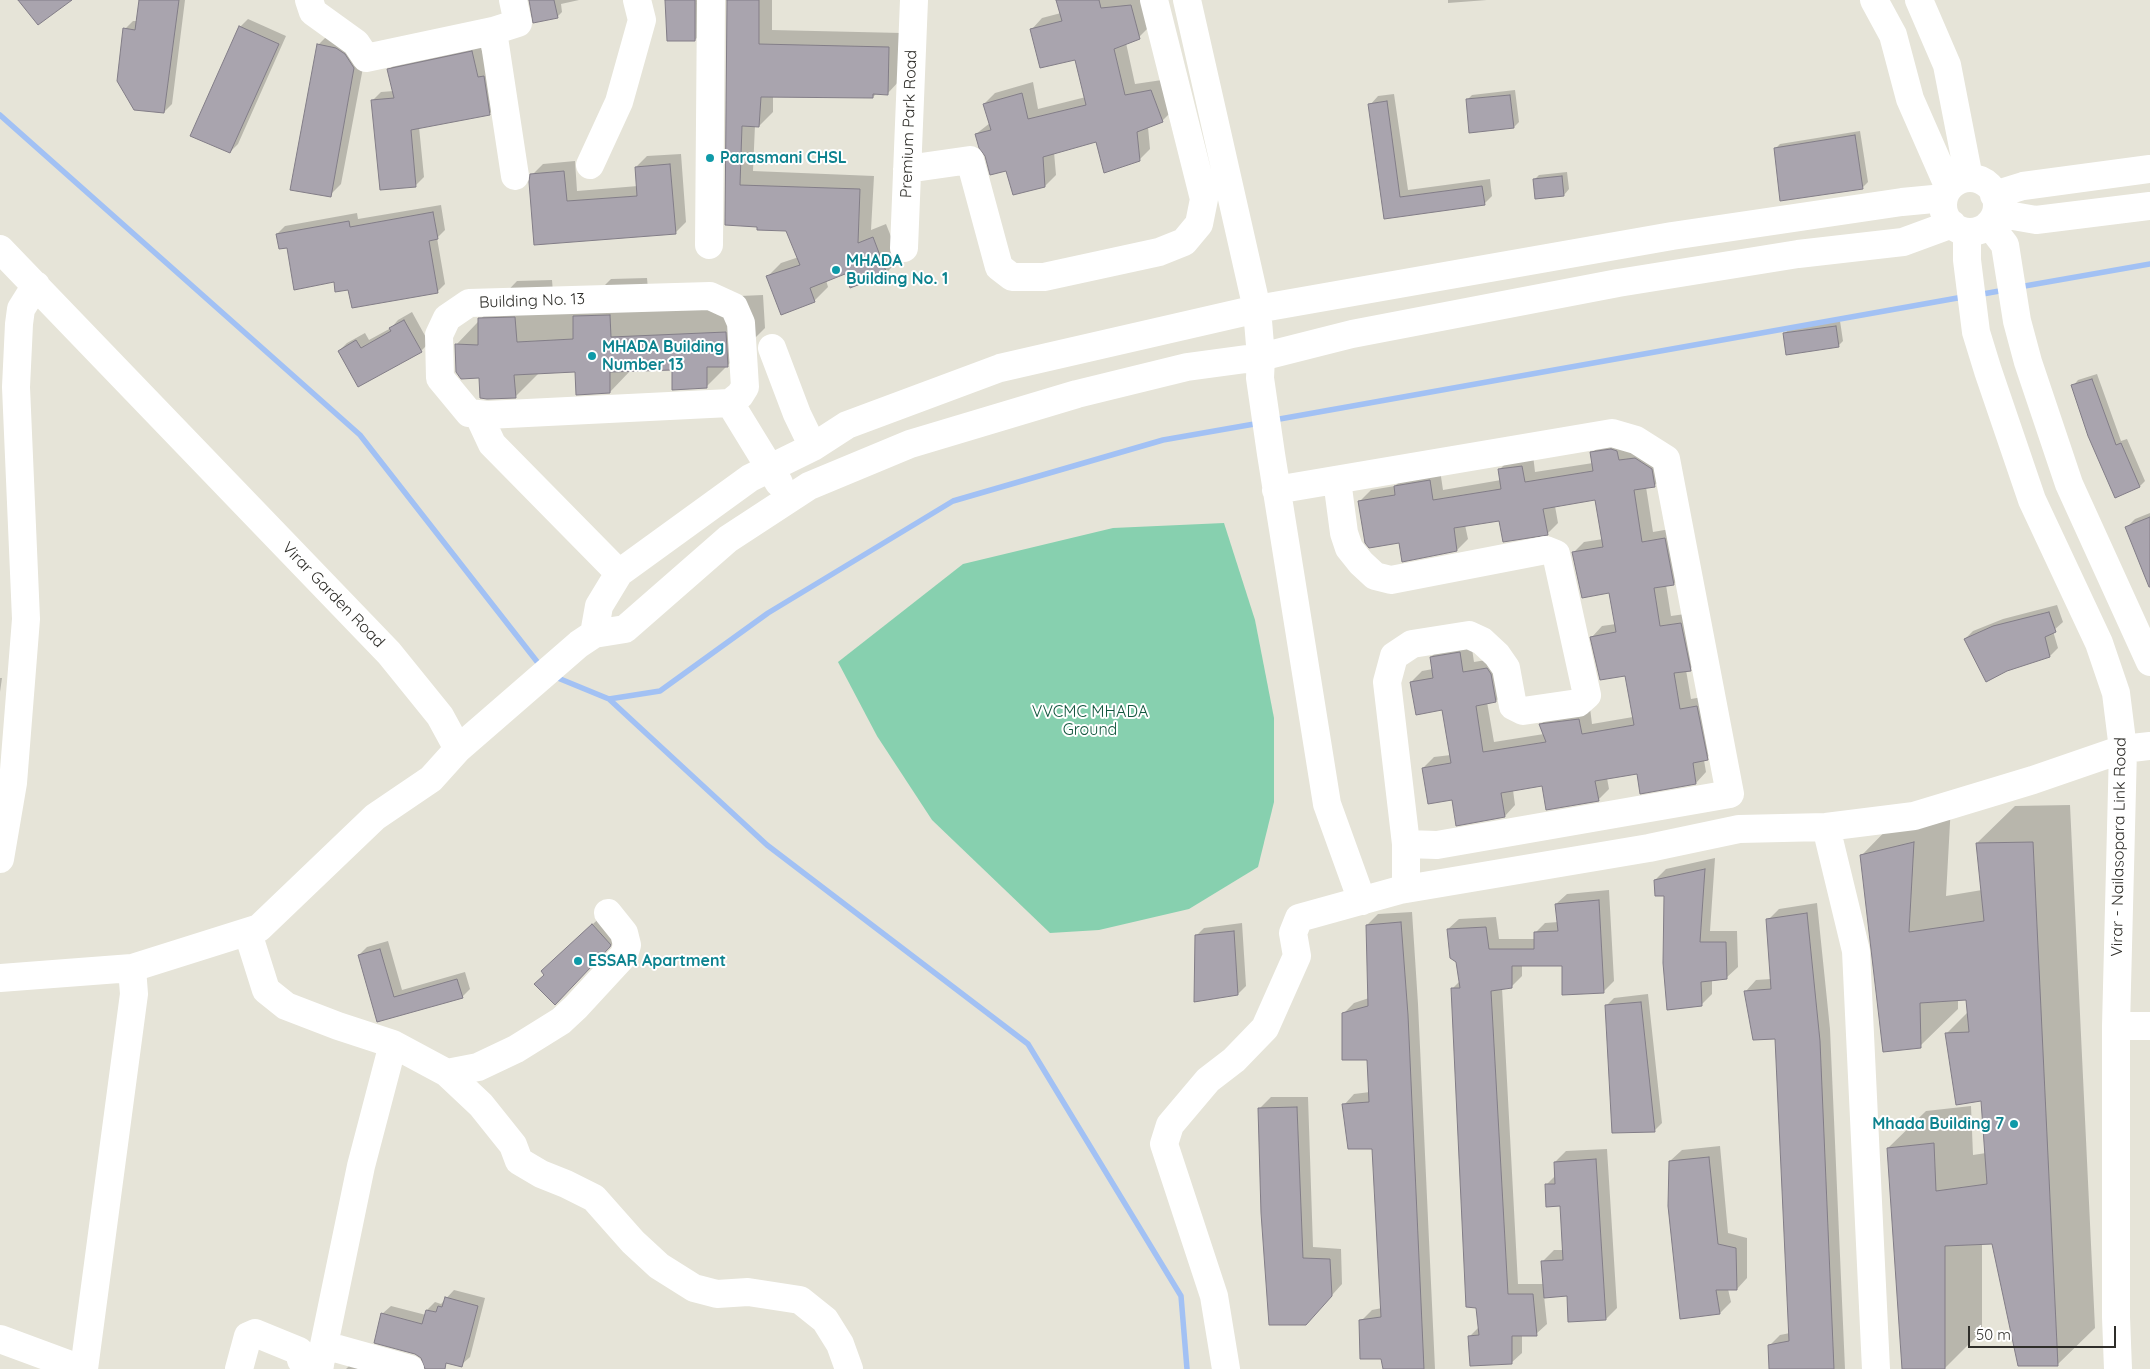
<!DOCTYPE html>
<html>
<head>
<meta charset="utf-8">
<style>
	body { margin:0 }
	#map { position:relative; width:2150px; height:1369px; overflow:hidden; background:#e6e4d8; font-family:Quicksand,sans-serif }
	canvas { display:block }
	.scale { position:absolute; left:1968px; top:1326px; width:148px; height:22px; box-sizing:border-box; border:2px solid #2f2e2a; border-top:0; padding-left:6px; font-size:15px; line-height:18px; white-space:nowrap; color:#2f2e2a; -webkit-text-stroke:4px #fff; paint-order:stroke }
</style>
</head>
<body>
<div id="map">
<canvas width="2150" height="1369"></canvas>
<div class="scale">50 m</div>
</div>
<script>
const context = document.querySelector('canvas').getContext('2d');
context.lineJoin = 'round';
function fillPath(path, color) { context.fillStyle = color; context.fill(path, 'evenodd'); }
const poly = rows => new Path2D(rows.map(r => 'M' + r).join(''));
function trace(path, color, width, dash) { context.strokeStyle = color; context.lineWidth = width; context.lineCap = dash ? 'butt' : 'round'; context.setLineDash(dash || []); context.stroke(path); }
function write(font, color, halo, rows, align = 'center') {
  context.font = font + ' Quicksand,sans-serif'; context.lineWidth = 4; context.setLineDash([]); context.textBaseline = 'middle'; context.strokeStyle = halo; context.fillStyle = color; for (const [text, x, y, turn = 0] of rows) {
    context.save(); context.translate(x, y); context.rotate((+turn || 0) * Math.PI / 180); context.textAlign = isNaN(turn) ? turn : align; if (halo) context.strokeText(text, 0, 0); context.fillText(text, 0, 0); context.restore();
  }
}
fillPath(poly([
	[1224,523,1255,620,1274,718,1274,802,1258,867,1189,909,1099,930,1050,933,932,820,877,736,838,662,963,564,1113,528]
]), '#87d0af');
fillPath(poly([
	[140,0,185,0,172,104,164,112,125,29,133,21,137,21],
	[529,0,579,0,561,4,562,12,557,17],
	[667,0,709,0,708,26,695,40],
	[728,0,772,0,772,30,902,33,901,79,888,93,877,93,873,97,773,96,773,112,759,126,755,125,753,171,874,176,871,230,886,224,900,259,886,273,846,273,826,280,828,287,814,301,767,277,781,263,799,257,787,229,726,224],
	[1057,0,1143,0,1150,26,1139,37,1126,43,1135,84,1162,80,1173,110,1162,121,1148,127,1150,149,1139,160,1097,140,1054,152,1056,175,1045,186,1007,169,986,155,976,134,990,123,984,104,995,93,1033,82,1038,109,1086,97,1075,59,1032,29,1042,18,1061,13],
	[1448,0,1487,0,1448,3],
	[248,19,286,36,238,144,230,152,240,27],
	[329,34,365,57,341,184,330,195,318,45],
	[480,44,498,106,489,114,419,127,424,177,416,185,373,100,381,92,394,91,389,70,397,62],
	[1515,90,1519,122,1514,127,1467,100,1472,95],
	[1394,94,1408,190,1490,179,1492,196,1484,204,1385,218,1370,105,1378,96],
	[1860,131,1868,182,1863,187,1775,149,1780,144],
	[681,154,686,222,675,233,535,244,532,175,543,164,575,161,577,191,638,186,636,167,647,156],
	[1567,172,1569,189,1564,195,1534,180,1539,175],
	[441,205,445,230,437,238,445,284,437,292,349,288,335,281,288,246,277,234,285,226,357,213,358,219],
	[647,278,649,300,763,295,765,328,706,387,673,369,631,370,610,392,577,371,539,373,515,397,480,377,456,345,517,281,552,280,554,305,587,303,611,279],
	[412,312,429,343,421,351,339,351,347,343,365,333,369,340,391,328,398,320],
	[1840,321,1843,341,1838,346,1784,334,1789,329],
	[2097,374,2121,441,2127,439,2145,481,2140,486,2073,386,2078,380],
	[1623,439,1666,474,1655,485,1646,487,1653,532,1676,528,1684,573,1674,584,1666,585,1671,616,1692,613,1701,658,1690,669,1686,670,1691,699,1708,696,1718,748,1704,760,1706,772,1696,783,1638,772,1607,778,1609,789,1598,800,1543,785,1513,790,1515,805,1505,816,1453,799,1423,768,1434,757,1451,755,1443,709,1411,682,1422,671,1433,669,1431,657,1442,646,1471,642,1474,662,1498,658,1507,690,1496,701,1487,702,1494,742,1544,734,1540,725,1551,714,1590,708,1592,724,1633,717,1626,674,1592,637,1602,626,1616,624,1610,592,1573,553,1584,542,1603,539,1596,498,1555,506,1558,523,1547,534,1500,519,1465,525,1468,539,1457,550,1400,541,1360,501,1371,490,1395,486,1406,475,1440,470,1443,490,1501,480,1499,470,1510,459,1533,455,1535,472,1593,463,1592,453,1603,442],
	[2150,513,2150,578,2127,527,2135,519],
	[2057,605,2063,622,2053,631,2058,648,2050,656,1965,639,1973,631,2003,619],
	[0,678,2,678,0,692],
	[1951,805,1946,896,1982,890,1977,843,2015,806,2070,805,2095,1328,2057,1365,1993,1243,1982,1244,1982,1331,1944,1369,1904,1369,1888,1148,1926,1111,1971,1106,1973,1155,1986,1153,1982,1099,1946,1034,1968,1012,1967,999,1958,1000,1958,1009,1920,1046,1862,855,1899,817],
	[1715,858,1710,931,1737,931,1738,967,1726,978,1712,980,1712,994,1701,1005,1665,895,1655,880,1666,869],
	[1609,890,1614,981,1603,992,1563,965,1522,965,1522,976,1512,986,1502,988,1518,1284,1544,1284,1543,1261,1554,1250,1564,1250,1561,1204,1546,1185,1556,1175,1555,1162,1566,1151,1607,1149,1617,1308,1606,1319,1568,1295,1544,1296,1547,1324,1536,1334,1522,1335,1522,1353,1511,1363,1469,1337,1479,1327,1452,989,1460,981,1457,962,1448,929,1459,919,1496,917,1499,939,1535,939,1535,933,1545,923,1558,922,1556,904,1567,894],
	[1817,903,1830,1029,1845,1369,1771,1369,1769,1346,1780,1335,1790,1333,1776,1038,1746,991,1756,980,1771,979,1768,920,1779,909],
	[1412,912,1418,1004,1435,1369,1384,1369,1382,1358,1361,1321,1372,1310,1382,1308,1373,1148,1344,1105,1354,1094,1370,1092,1368,1059,1343,1014,1354,1003,1369,998,1367,925,1378,914],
	[604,914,621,935,566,992,545,975,553,960],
	[1242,923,1246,986,1238,994,1196,936,1204,928],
	[388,941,402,990,465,972,470,989,462,997,377,1021,359,955,367,947],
	[1648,994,1662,1123,1654,1131,1606,1006,1614,998],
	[1271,1097,1308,1097,1313,1247,1341,1249,1342,1284,1306,1324,1260,1108],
	[1720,1146,1728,1233,1747,1238,1747,1278,1737,1289,1728,1289,1731,1302,1720,1313,1670,1161,1682,1150],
	[454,1290,485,1298,470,1357,461,1365,438,1359,435,1369,426,1369,422,1357,382,1314,391,1306,426,1315,427,1310,435,1302,441,1304],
	[355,1360,388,1369,346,1369]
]), '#0003');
trace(poly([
	[0,115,360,435,542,668],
	[2019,287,2150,264],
	[1977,295,2005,290],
	[1274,420,1963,297],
	[553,676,609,699,660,691,768,613,953,501,1163,440,1260,423],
	[609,699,767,845,1028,1044,1181,1296,1187,1369]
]), '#a2c1f4', 5.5);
const building = poly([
	[18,0,72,0,38,25,18,0],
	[139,0,179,0,164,113,134,110,117,81,123,28,135,30,139,0],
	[529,0,554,0,558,18,533,23,529,0],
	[665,0,695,0,695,41,667,41,665,0],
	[727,0,759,0,759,44,889,47,888,95,873,94,873,98,761,97,759,127,742,126,740,185,860,189,858,243,873,237,887,274,850,288,845,274,810,288,815,302,781,315,766,276,800,265,786,231,757,230,757,227,725,225,727,0],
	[1056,0,1099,0,1101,8,1131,5,1140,39,1114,49,1125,95,1151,90,1163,122,1137,132,1140,161,1104,173,1096,142,1043,157,1045,187,1013,195,1006,171,990,175,985,156,979,148,975,134,991,130,983,104,1022,93,1028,119,1086,105,1075,60,1040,68,1030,29,1062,21,1056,0],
	[239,26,279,44,230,153,190,136,239,26],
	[317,44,336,48,345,54,354,68,331,197,290,190,317,44],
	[472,51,478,77,484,76,490,115,411,130,416,187,380,190,371,100,394,98,387,69,472,51],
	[1510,95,1514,128,1469,133,1466,99,1510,95],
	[1387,101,1400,197,1482,186,1485,205,1384,219,1368,104,1387,101],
	[1855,135,1863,189,1780,201,1774,148,1855,135],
	[670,164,676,234,534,245,529,182,530,174,564,171,567,201,637,196,635,167,670,164],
	[1562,176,1564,196,1535,199,1533,179,1562,176],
	[433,212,438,239,429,241,438,293,352,308,348,290,335,292,334,282,294,290,287,248,279,249,276,234,349,221,350,227,433,212],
	[610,315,611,337,726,332,728,367,707,367,707,388,672,390,672,370,610,372,610,393,576,395,575,372,514,375,516,398,487,399,480,398,479,378,461,379,456,372,455,344,478,345,478,318,515,317,517,342,573,339,573,316,610,315],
	[404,320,422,352,358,387,338,351,356,340,361,348,391,331,389,328,404,320],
	[1836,326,1839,347,1786,355,1783,333,1836,326],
	[2092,379,2116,445,2121,443,2140,487,2115,498,2088,436,2071,385,2092,379],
	[1611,449,1617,451,1619,460,1635,458,1652,469,1655,487,1634,490,1642,542,1665,538,1674,585,1654,588,1660,626,1681,623,1691,671,1674,673,1680,709,1697,706,1708,760,1693,763,1696,784,1640,794,1637,774,1595,781,1599,801,1546,810,1542,786,1501,793,1505,817,1456,826,1452,800,1428,804,1422,768,1451,763,1442,710,1416,715,1410,682,1433,678,1430,657,1460,652,1463,672,1487,668,1491,674,1496,702,1476,706,1483,752,1546,742,1539,724,1579,719,1582,734,1634,725,1625,676,1600,680,1590,637,1616,632,1609,593,1582,598,1572,552,1603,547,1595,500,1543,509,1548,535,1503,542,1499,521,1454,528,1457,551,1402,562,1399,543,1369,548,1365,543,1358,501,1395,495,1394,486,1430,480,1433,500,1501,489,1498,469,1522,466,1525,482,1593,471,1590,452,1611,449],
	[2150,517,2150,587,2149,587,2125,527,2150,517],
	[2049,612,2056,632,2045,637,2050,657,2007,671,1986,682,1964,639,1993,626,2049,612],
	[1914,842,1909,932,1984,921,1976,843,2033,842,2058,1366,2018,1366,1992,1244,1945,1246,1945,1369,1902,1369,1887,1148,1934,1143,1936,1191,1987,1184,1981,1101,1956,1105,1945,1033,1969,1032,1966,1000,1920,1003,1921,1048,1883,1052,1860,855,1914,842],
	[1705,869,1700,942,1726,942,1727,979,1701,982,1702,1006,1667,1010,1663,963,1664,896,1655,896,1654,880,1705,869],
	[1599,900,1604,993,1562,995,1562,966,1512,966,1512,988,1491,991,1508,1294,1533,1294,1537,1336,1512,1336,1512,1364,1470,1366,1468,1336,1479,1335,1476,1308,1466,1307,1451,988,1460,988,1456,962,1450,958,1447,929,1486,927,1489,949,1534,949,1534,932,1558,931,1555,904,1599,900],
	[1807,913,1820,1041,1834,1369,1769,1369,1768,1345,1789,1341,1775,1039,1753,1040,1744,991,1771,989,1766,919,1807,913],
	[1401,922,1408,1015,1424,1369,1383,1369,1381,1359,1360,1359,1359,1320,1381,1317,1372,1149,1348,1149,1342,1104,1369,1102,1367,1060,1342,1060,1342,1013,1368,1006,1366,925,1401,922],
	[592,924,611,945,610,947,555,1005,534,984,544,975,541,971,592,924],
	[1234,931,1238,995,1194,1002,1195,935,1234,931],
	[380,949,394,997,457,979,463,998,377,1022,358,955,380,949],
	[1641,1002,1655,1132,1612,1133,1605,1005,1641,1002],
	[1297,1107,1303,1258,1330,1259,1332,1296,1306,1325,1269,1325,1261,1213,1258,1108,1297,1107],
	[1709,1157,1718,1244,1736,1248,1737,1290,1716,1290,1720,1314,1680,1319,1668,1206,1669,1161,1709,1157],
	[1596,1159,1606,1320,1568,1322,1567,1296,1544,1298,1541,1261,1563,1260,1560,1206,1546,1207,1545,1184,1555,1184,1554,1162,1596,1159],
	[445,1297,478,1306,462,1367,446,1363,445,1369,425,1369,421,1358,415,1354,374,1343,381,1313,422,1324,426,1310,436,1312,438,1306,442,1307,445,1297]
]);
fillPath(building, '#a9a4ae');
trace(building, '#827d87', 1);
trace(poly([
	[309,0,313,12,356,43,366,58,493,31,518,23,513,0],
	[1187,0,1257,309,1261,357,1260,378,1271,454,1327,804,1362,901],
	[1874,0,1893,35,1910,99,1949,188],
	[1919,0,1947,65,1969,178],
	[493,31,515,176],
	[590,165,619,102,642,20,637,0],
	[907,169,970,160,999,267,1012,277,1044,277,1159,252,1184,242,1199,224,1204,199,1154,0],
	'1943 205a27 27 0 1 1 54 0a27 27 0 1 1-54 0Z',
	[1994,195,2023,186,2150,169],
	[1996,213,2036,220,2150,206],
	[1989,224,2005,245,2017,321,2028,362,2069,484,2150,662],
	[1967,232,1967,260,1976,332,1988,371,2032,500,2099,643,2116,693,2123,749,2116,1026,2116,1317,2118,1369],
	[709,245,711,0],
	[904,248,914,0],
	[0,249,389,653,440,716,458,749,431,779,375,817,259,928,132,968,0,978],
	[772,348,797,414,813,447],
	[730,403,740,395,745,387,741,323,734,307,710,296,469,303,447,318,439,335,440,378,469,413,487,415,730,403,779,483],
	[478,414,492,444,619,573],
	[1276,490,1612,433,1636,440,1666,459,1730,794,1437,845,1406,844,1387,682,1394,656,1412,644,1469,635,1482,641,1497,655,1506,668,1513,706,1523,711,1578,703,1587,695,1556,554,1546,550,1391,580,1375,576,1361,563,1349,548,1344,533,1337,480],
	[594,634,599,606,619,573,750,478,813,447,847,425,1000,368,1257,309,1672,236,1902,202,1944,198],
	[458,749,579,644,594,634,625,629,728,539,809,486,910,444,1077,394,1187,367,1261,357,1352,334,1618,283,1798,254,1903,242,1952,224],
	[1826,827,1856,951,1876,1369],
	[0,859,13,783,26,619,16,387,19,324,21,309,36,285],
	[1406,889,1406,844],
	[248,933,266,990,286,1006,338,1026,393,1044,447,1073,481,1105,513,1145,519,1161,541,1174,566,1184,594,1198,633,1242,659,1266,694,1288,717,1294,748,1292,800,1300,825,1320,840,1344,849,1369],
	[2116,1026,2150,1026],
	[447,1073,478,1067,516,1049,561,1021,576,1007,624,955,627,945,624,933,608,913],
	[0,1339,81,1369],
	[324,1345,410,1369],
	[84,1369,134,994,132,968],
	[239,1369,248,1336,255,1333,299,1351,301,1360,320,1365],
	[319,1369,361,1166,393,1044],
	[1226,1369,1214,1296,1164,1144,1170,1125,1208,1080,1234,1060,1265,1028,1297,956,1293,933,1299,918,1400,890,1649,848,1739,829,1826,827,1914,816,2033,780,2123,749,2150,746]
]), '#fff', 28);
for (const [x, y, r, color] of [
	[710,158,5,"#0f9aa8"],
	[836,270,5,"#0f9aa8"],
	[592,356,5,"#0f9aa8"],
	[578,961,5,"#0f9aa8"],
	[2014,1124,5,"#0f9aa8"]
]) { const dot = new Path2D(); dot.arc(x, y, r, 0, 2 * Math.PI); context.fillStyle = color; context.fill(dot); trace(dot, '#fff', 2); }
write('16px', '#2f2e2a', '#fff', [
	["Premium Park Road",909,124,-88],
	["Building No. 13",532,301,-2],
	["Virar Garden Road",333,595,46],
	["Virar - Nailasopara Link Road",2119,847,-89]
]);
write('bold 16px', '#0d838f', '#fff', [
	["Parasmani CHSL",720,158],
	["MHADA",846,261],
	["Building No. 1",846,279],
	["MHADA Building",602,347],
	["Number 13",602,365],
	["ESSAR Apartment",588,961],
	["Mhada Building 7",2004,1124,"right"]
], 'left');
write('16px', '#13573f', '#fff', [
	["VVCMC MHADA",1090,712],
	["Ground",1090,730]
]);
</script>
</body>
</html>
